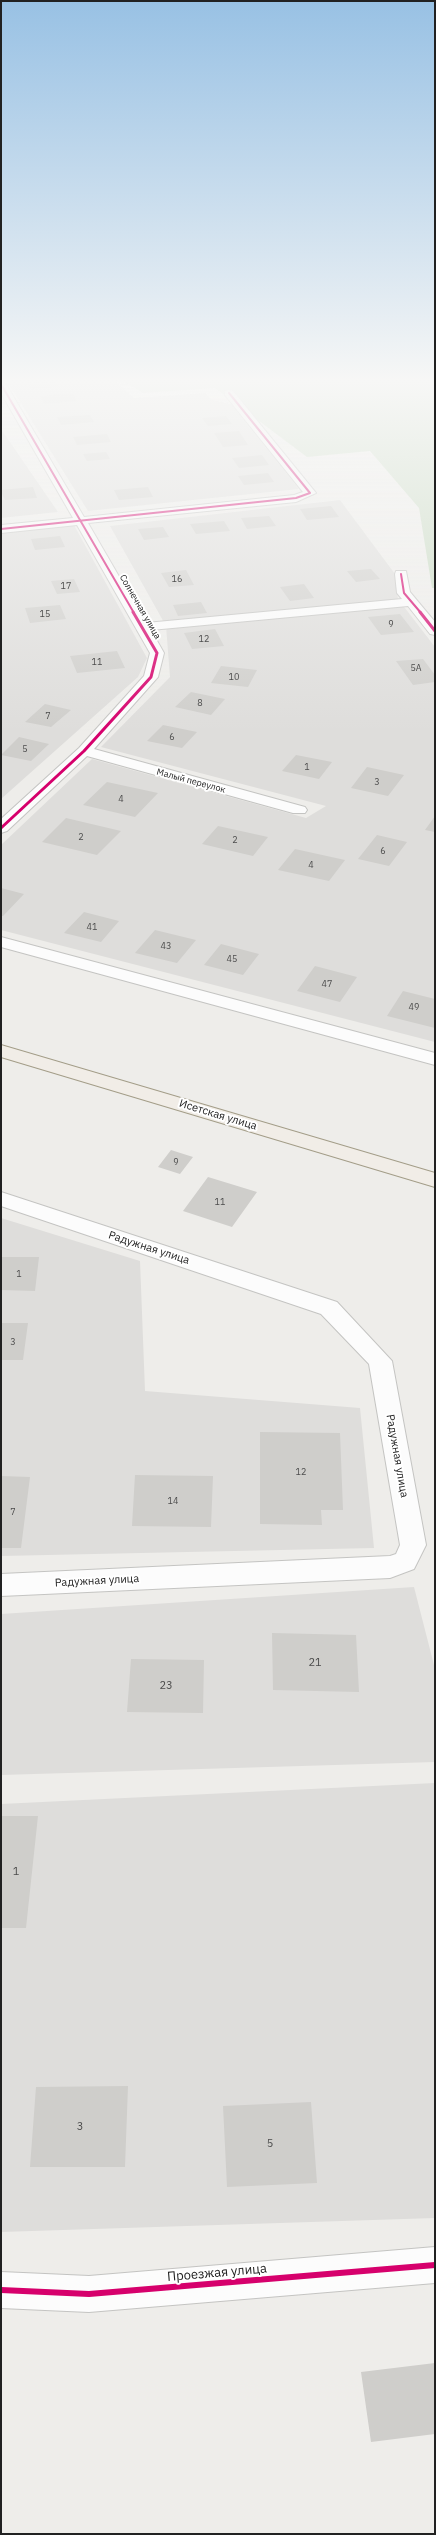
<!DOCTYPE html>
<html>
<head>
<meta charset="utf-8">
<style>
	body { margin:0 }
	#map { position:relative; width:436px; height:2535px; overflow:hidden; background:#eeedea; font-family:"IBM Plex Sans",sans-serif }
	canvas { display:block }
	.frame { position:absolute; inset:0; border:2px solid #212121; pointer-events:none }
</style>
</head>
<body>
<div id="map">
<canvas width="436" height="2535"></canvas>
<div class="frame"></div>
</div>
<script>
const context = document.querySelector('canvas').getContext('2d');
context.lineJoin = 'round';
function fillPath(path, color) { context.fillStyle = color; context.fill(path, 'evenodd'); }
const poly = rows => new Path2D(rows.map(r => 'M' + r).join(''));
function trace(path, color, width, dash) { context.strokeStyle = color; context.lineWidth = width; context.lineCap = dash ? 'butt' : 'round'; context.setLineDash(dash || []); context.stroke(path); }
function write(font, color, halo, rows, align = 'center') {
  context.font = font + ' "IBM Plex Sans",sans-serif'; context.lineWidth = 4; context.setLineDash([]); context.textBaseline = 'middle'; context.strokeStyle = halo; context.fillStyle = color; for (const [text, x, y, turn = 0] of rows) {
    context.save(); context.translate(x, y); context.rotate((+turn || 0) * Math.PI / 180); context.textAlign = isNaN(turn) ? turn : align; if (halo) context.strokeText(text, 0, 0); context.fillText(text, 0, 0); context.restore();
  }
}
fillPath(poly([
	[5,378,112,378,134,398,205,393,212,400,231,404,299,489,88,511],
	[1,429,58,512,1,518],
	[340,500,395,574,398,599,435,647,435,1042,1,930,1,845,92,759,306,818,326,806,101,747,170,677,166,626,110,526],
	[74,525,147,658,138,677,1,799,1,533],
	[1,1218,140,1261,145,1391,360,1408,374,1548,1,1556],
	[414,1587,435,1669,435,1762,1,1775,1,1614],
	[435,1783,435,2218,1,2232,1,1804]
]), '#dedddb');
fillPath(poly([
	[118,378,435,378,435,588,432,588,419,508,370,451,307,457,215,388,143,393]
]), '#c8dac2');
fillPath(poly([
	[54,379,58,387,31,389,27,381],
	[73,393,77,401,44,404,40,396],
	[90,415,94,422,61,425,57,417],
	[226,416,232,424,208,426,202,418],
	[239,431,248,445,223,447,214,433],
	[107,434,111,442,77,445,73,437],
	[106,452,110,459,87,461,83,454],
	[262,455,269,465,239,468,232,458],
	[268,473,274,482,244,485,238,476],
	[33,487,37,498,5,500,1,492,1,490],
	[148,487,153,497,119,500,114,490],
	[331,506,339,517,307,520,300,509],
	[269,516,276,526,247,529,241,518],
	[224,521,230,531,196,534,190,524],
	[163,527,169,537,144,540,138,529],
	[60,536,65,547,35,550,31,539],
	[371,569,380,579,356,582,347,571],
	[186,570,194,585,169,587,161,573],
	[74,579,80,592,57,594,51,581],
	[304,584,314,598,290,601,280,587],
	[201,602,207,613,178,616,173,605],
	[60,605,66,619,30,623,25,608],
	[400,614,414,632,381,635,368,617],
	[215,629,224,646,192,649,184,633],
	[117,651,125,668,77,673,70,656],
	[423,659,435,675,435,682,413,685,396,661],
	[221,666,257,670,248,687,211,683],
	[191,692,225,699,211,715,175,707],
	[45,704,71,710,51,727,25,722],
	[163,725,197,732,182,748,147,741],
	[19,737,49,744,31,761,1,755],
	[296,755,332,762,319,779,282,771],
	[367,767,404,775,388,796,351,788],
	[107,782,158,793,135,817,83,805],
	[435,816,435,832,425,830],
	[66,818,121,831,97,855,42,842],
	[218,826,268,837,253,856,202,844],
	[377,835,407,842,389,866,358,859],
	[295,849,345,860,329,881,278,870],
	[1,888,24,894,3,916,1,916],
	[84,912,119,921,101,942,64,933],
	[155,930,196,940,177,963,135,953],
	[221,944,259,954,243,975,204,965],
	[315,966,357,977,340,1002,297,991],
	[403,991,435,999,435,1028,387,1016],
	[171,1150,193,1157,180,1174,158,1167],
	[208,1177,257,1192,232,1227,183,1211],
	[1,1257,39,1257,35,1291,1,1290],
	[1,1323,28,1323,23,1360,1,1360],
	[260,1432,340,1433,343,1510,321,1510,322,1525,260,1524],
	[135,1475,213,1476,211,1527,132,1526],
	[1,1476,30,1477,21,1548,1,1548],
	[272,1633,356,1635,359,1692,273,1690],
	[131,1659,204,1660,203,1713,127,1712],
	[1,1816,38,1816,26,1928,1,1928],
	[128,2086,125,2167,30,2167,36,2087],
	[311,2102,317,2183,227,2187,223,2106],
	[435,2363,435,2434,371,2442,361,2372]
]), '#cfcecb');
const minor = poly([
	[1,381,6,384,84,517,294,495,303,492,225,395,225,391,229,390,233,391,316,493,296,502,88,523,146,623,402,599,397,593,395,574,396,571,406,571,410,592,435,622,435,635,430,634,408,606,151,630,164,653,158,677,94,749,305,807,307,810,305,813,293,813,87,756,7,831,1,833,1,819,79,748,144,676,150,653,77,525,1,533,1,525,73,518,1,393,1,381],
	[1,937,435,1053,435,1065,1,947,1,937],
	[1,1192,337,1302,392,1361,426,1545,414,1569,390,1578,1,1596,1,1574,390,1556,396,1554,400,1545,369,1364,321,1314,1,1206,1,1192],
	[435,2247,435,2283,89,2312,1,2308,1,2272,89,2276,435,2247]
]);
const major = poly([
	[1,1045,435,1173,435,1187,1,1057,1,1045]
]);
trace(minor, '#c4c4c2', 2);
trace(major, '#a39d88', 2);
fillPath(minor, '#fcfcfc');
fillPath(major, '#f1ede7');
trace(poly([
	[1,384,134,613],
	[1,529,296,498,310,493,229,393],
	[401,574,404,593,421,613]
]), '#d6006c', 2);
trace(poly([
	[420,612,435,631],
	[1,828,84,751,151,677,157,653,133,612]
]), '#d6006c', 3);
trace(poly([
	[1,2290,89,2294,435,2265]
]), '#d6006c', 6);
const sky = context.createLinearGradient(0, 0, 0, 733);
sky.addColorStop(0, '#98c1e4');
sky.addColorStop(0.52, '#f7f7f6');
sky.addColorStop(1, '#f7f7f600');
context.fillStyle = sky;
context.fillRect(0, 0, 436, 733);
write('9px', '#4c4c4c', null, [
	["16",177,579],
	["17",66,586],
	["15",45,614],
	["9",391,624],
	["12",204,639],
	["11",97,662],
	["5А",416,668],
	["10",234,677],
	["8",200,703],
	["7",48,716],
	["6",172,737],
	["5",25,749],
	["1",307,767],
	["3",377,782],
	["4",121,799],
	["2",81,837],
	["2",235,840],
	["6",383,851],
	["4",311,865],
	["41",92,927],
	["43",166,946],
	["45",232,959],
	["47",327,984],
	["49",414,1007],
	["9",176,1162],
	["11",220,1202],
	["1",19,1274],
	["3",13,1342],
	["12",301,1472],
	["14",173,1501],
	["7",13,1512]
]);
write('9px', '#212121', '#fff', [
	["Солнечная улица",140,607,60],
	["Малый переулок",191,781,15]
]);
write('11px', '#212121', '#fff', [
	["Исетская улица",218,1115,17],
	["Радужная улица",149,1248,18],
	["Радужная улица",397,1456,80],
	["Радужная улица",97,1581,-3]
]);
write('11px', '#4c4c4c', null, [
	["21",315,1663],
	["23",166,1686],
	["1",16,1872],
	["3",80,2127],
	["5",270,2144]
]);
write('13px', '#212121', '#fff', [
	["Проезжая улица",217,2273,-5]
]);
</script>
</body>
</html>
